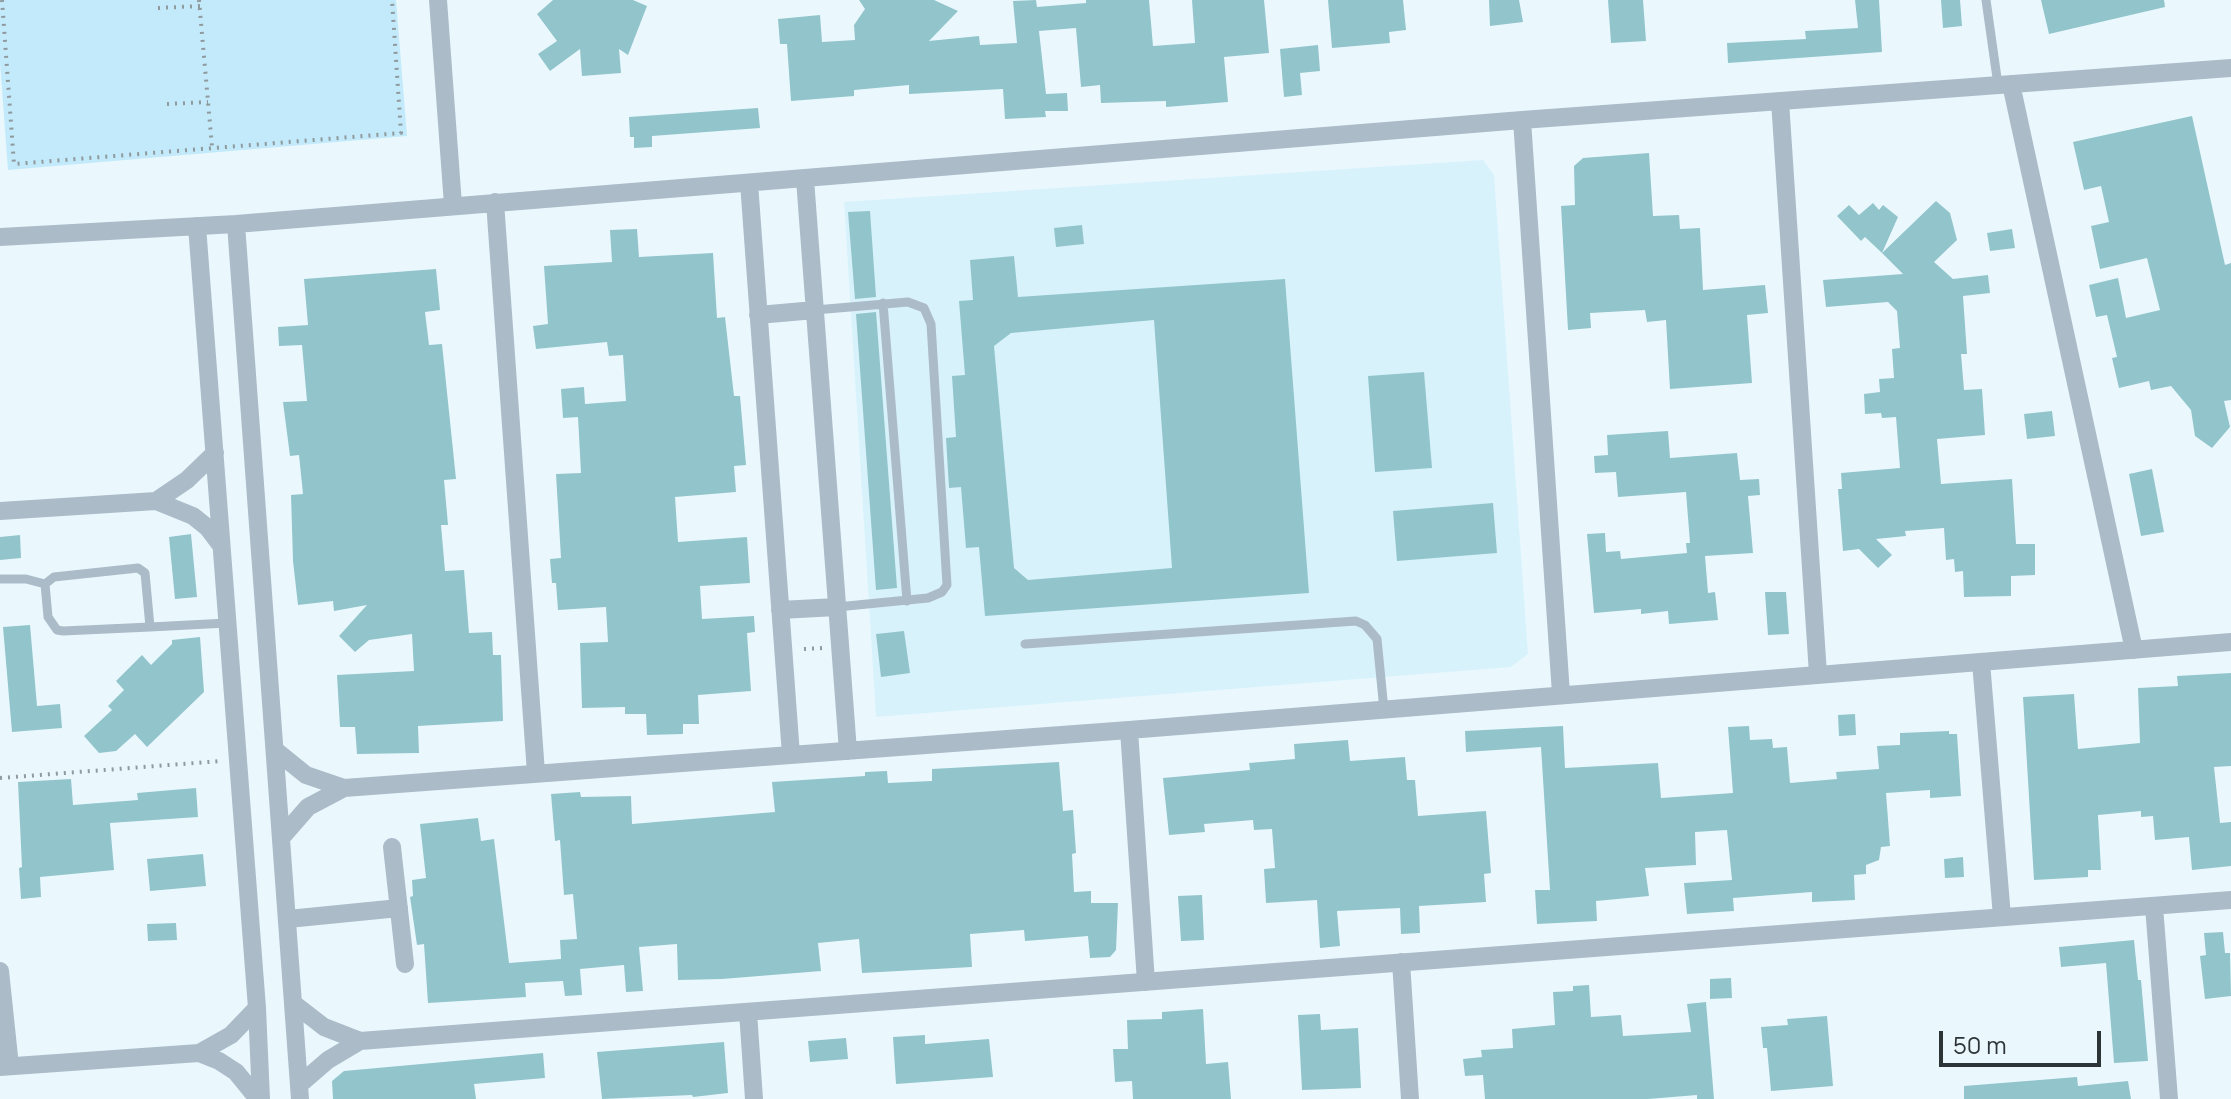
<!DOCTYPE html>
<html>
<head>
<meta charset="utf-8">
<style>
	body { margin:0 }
	#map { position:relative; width:2231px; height:1099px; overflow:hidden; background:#eaf8fe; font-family:Manrope,sans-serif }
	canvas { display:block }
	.scale { position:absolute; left:1939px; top:1031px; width:162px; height:36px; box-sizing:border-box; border:4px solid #2d3437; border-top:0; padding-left:10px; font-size:24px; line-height:28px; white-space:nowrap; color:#2d3437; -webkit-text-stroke:6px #eaf8fe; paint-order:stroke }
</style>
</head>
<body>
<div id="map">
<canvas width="2231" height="1099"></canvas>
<div class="scale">50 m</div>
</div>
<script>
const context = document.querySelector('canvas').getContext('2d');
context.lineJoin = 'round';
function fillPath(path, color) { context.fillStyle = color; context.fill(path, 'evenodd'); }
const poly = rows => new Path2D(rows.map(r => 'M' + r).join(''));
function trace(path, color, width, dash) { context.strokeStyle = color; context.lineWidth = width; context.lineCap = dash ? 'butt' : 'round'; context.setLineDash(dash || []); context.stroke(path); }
fillPath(poly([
	[1483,160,1494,175,1528,654,1511,667,876,717,844,202]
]), '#d8f2fc');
fillPath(poly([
	[0,0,396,0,407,136,8,170,0,63]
]), '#c3eafa');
fillPath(poly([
	[553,0,633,0,647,6,628,55,619,49,621,73,582,76,580,49,550,71,538,54,557,41,537,14],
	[859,0,934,0,958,11,929,41,979,36,980,45,1017,43,1013,1,1036,0,1037,7,1086,3,1086,0,1149,0,1153,46,1195,43,1192,0,1264,0,1269,53,1224,57,1228,102,1166,107,1166,101,1101,103,1100,85,1081,87,1076,28,1039,31,1046,94,1067,93,1068,111,1045,111,1046,117,1005,119,1003,89,909,94,909,85,854,90,854,96,791,101,787,44,780,44,778,19,820,15,822,42,855,40,854,25,865,9],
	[1328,0,1403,0,1406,30,1389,32,1390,43,1332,48],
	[1489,0,1519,0,1523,22,1490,26],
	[1608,0,1643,0,1646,41,1611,43],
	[1855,0,1879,0,1882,52,1728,63,1727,43,1806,39,1805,31,1858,28],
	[1941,0,1960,0,1962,26,1943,28],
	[2041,0,2164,0,2165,7,2049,34],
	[1318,45,1320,71,1300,73,1302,95,1284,97,1280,49],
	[758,108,760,128,652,136,652,147,634,148,634,137,630,137,629,117],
	[2192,116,2225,265,2231,263,2231,400,2224,401,2230,427,2212,448,2195,436,2191,410,2171,386,2151,390,2149,381,2119,388,2112,358,2117,357,2107,315,2096,317,2089,285,2118,278,2126,318,2160,310,2147,258,2100,269,2091,226,2109,222,2101,186,2084,190,2073,142],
	[1649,153,1653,216,1679,215,1680,229,1700,228,1703,290,1765,285,1768,313,1747,315,1752,383,1670,389,1666,320,1647,322,1645,310,1590,313,1591,328,1568,330,1561,206,1575,205,1574,166,1583,158],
	[1936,201,1950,213,1957,240,1934,262,1953,279,1988,275,1990,293,1963,296,1967,354,1961,354,1964,390,1982,389,1985,435,1937,439,1941,484,2012,479,2016,544,2035,544,2035,575,2011,576,2011,596,1964,597,1963,571,1955,572,1954,559,1946,560,1944,528,1905,531,1906,536,1876,539,1892,555,1878,568,1859,549,1843,551,1838,489,1842,489,1841,473,1900,468,1896,417,1882,418,1881,413,1865,414,1864,394,1880,392,1879,379,1894,378,1892,349,1900,348,1897,311,1888,302,1826,307,1823,280,1903,274,1882,253],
	[1873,203,1879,210,1883,205,1898,217,1882,253,1865,237,1861,241,1837,216,1849,205,1859,215],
	[870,211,876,297,855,299,848,212],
	[1082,225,1084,244,1056,247,1054,228],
	[637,229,639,257,713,253,717,318,725,317,734,396,740,396,746,465,734,466,736,492,675,497,678,542,747,537,750,583,700,586,702,619,754,616,755,632,747,633,751,691,698,695,699,724,683,724,683,734,647,735,646,714,625,714,625,707,582,708,580,643,608,642,606,607,558,610,556,583,552,583,550,559,561,558,556,474,581,473,578,417,563,418,561,389,584,387,585,404,626,401,623,355,609,356,607,342,536,349,533,326,548,324,544,266,612,262,610,230],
	[2012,229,2015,248,1990,251,1987,233],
	[1014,256,1018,297,1285,279,1309,593,985,616,979,547,966,548,961,487,949,488,946,438,956,437,952,376,965,375,959,301,973,300,970,260],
	[1154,320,1172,568,1028,580,1014,568,994,346,1011,333],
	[436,269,440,310,425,312,429,345,442,344,456,479,444,480,448,525,441,525,445,571,464,570,469,633,492,632,493,655,501,655,503,721,418,726,419,753,357,754,355,727,340,727,337,675,414,671,412,634,369,640,355,652,339,636,367,605,334,611,333,601,298,605,293,561,291,495,303,494,299,455,290,456,283,402,307,401,302,345,279,346,278,327,308,325,304,279],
	[876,312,897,588,876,590,856,314],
	[1424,372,1432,468,1375,472,1368,376],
	[2052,411,2055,436,2027,439,2024,414],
	[1668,431,1670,458,1737,453,1740,480,1759,479,1760,495,1748,496,1753,553,1705,556,1708,593,1715,592,1718,620,1669,624,1668,611,1641,614,1641,609,1594,613,1587,534,1605,533,1606,552,1620,551,1621,559,1687,553,1686,543,1690,543,1686,492,1618,497,1616,472,1595,473,1594,456,1608,455,1607,435],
	[2152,469,2164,532,2141,536,2129,474],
	[1493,503,1497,553,1397,561,1393,511],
	[191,534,197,597,175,599,169,537],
	[20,535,21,558,0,560,0,537],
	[1765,592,1786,592,1789,634,1768,635],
	[30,625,37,706,60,704,62,728,12,732,3,627],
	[904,631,910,673,881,677,876,634],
	[200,637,204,692,147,747,135,734,116,751,99,753,84,736,112,710,108,706,124,690,116,681,142,655,151,665,172,644,172,640],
	[2231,673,2231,766,2214,767,2220,823,2231,822,2231,866,2192,870,2189,837,2155,840,2153,816,2141,817,2141,811,2098,815,2101,870,2088,870,2088,877,2034,880,2023,697,2074,694,2078,749,2140,743,2138,688,2178,686,2177,676],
	[1855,714,1856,735,1839,736,1838,715],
	[1563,726,1565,768,1658,763,1661,798,1733,793,1728,727,1749,726,1750,740,1772,739,1773,748,1787,747,1790,783,1837,779,1836,772,1879,769,1877,746,1900,745,1900,733,1949,731,1949,734,1957,734,1961,796,1930,798,1930,790,1886,793,1890,846,1881,847,1879,860,1866,865,1866,874,1854,875,1855,900,1812,902,1812,892,1733,898,1734,911,1687,914,1684,883,1732,880,1727,830,1695,832,1696,865,1645,868,1649,896,1596,901,1597,921,1537,924,1535,890,1550,890,1541,747,1466,752,1465,731],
	[1348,740,1350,761,1405,757,1407,780,1415,780,1418,816,1486,811,1491,873,1484,874,1486,902,1419,906,1420,933,1401,934,1400,908,1337,911,1340,946,1320,948,1317,900,1266,903,1264,869,1275,868,1272,829,1254,830,1253,820,1204,824,1205,832,1169,835,1163,778,1250,770,1249,763,1295,759,1294,744],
	[1059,762,1063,811,1073,810,1076,853,1072,854,1074,892,1091,891,1091,903,1118,903,1116,950,1110,957,1090,958,1088,936,1025,941,1024,930,970,934,972,967,862,973,859,939,818,943,821,971,722,979,678,980,677,944,639,947,643,991,626,992,624,965,580,969,582,995,565,996,563,981,525,983,526,997,428,1003,424,944,417,945,410,897,413,896,412,880,426,878,420,824,478,818,481,841,494,839,509,963,561,959,560,940,577,939,573,894,564,895,560,840,555,841,551,794,580,792,581,797,631,796,632,824,775,812,772,782,865,776,865,772,887,771,888,783,932,781,932,769],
	[71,779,73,805,138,800,137,793,196,788,198,817,110,823,114,870,40,877,41,897,21,899,19,868,22,867,18,782],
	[203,854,206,886,150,891,147,859],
	[1963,857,1964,877,1945,878,1944,859],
	[1202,895,1204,940,1181,941,1178,896],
	[176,923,177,940,148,941,147,924],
	[2223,932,2225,953,2230,953,2231,996,2205,999,2200,956,2206,955,2204,933],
	[2134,940,2138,980,2141,980,2148,1061,2114,1063,2106,963,2061,967,2059,947],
	[1731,978,1732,998,1710,999,1710,979],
	[1589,985,1591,1017,1621,1015,1623,1036,1691,1032,1687,1004,1706,1002,1714,1099,1697,1099,1697,1095,1648,1099,1485,1099,1483,1075,1465,1076,1463,1059,1482,1057,1481,1050,1513,1048,1512,1029,1555,1025,1553,992,1573,991,1573,986],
	[1203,1009,1206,1064,1228,1062,1231,1099,1133,1099,1132,1081,1115,1082,1113,1049,1128,1049,1127,1020,1162,1019,1162,1012],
	[1320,1014,1321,1030,1358,1028,1361,1088,1302,1090,1298,1015],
	[1827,1016,1833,1086,1771,1091,1767,1048,1763,1048,1761,1027,1788,1025,1787,1019],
	[925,1035,925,1044,989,1039,993,1077,896,1084,893,1037],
	[846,1038,848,1059,810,1062,808,1041],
	[724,1042,728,1093,693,1097,692,1095,602,1099,597,1052],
	[543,1053,545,1078,474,1084,476,1099,333,1099,332,1081,344,1071],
	[2077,1077,2078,1086,2128,1081,2131,1099,1964,1099,1964,1086]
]), '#91c5cb');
trace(poly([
	[2,0,14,164,401,133,392,0],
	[199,0,212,147],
	[158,8,200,6],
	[167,104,208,102],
	[804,649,823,648],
	[0,778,221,761]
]), '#8f9a9e', 4, [2, 6]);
trace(poly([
	[1986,0,1998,85],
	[883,303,907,601],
	[815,310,908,302,924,308,931,324,947,585,942,592,928,598,837,607],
	[0,579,26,579,45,584],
	[150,627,145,573,138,568,54,577,45,584,48,617,57,630,63,631,150,627,227,623],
	[1025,644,1356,621,1365,625,1377,639,1384,710]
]), '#acbbc8', 9);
trace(poly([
	[438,0,453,205],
	[2011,84,2134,650],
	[1780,101,1818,674],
	[1522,120,1561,694],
	[805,179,848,751],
	[749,183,791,755],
	[495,202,536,773],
	[236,224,300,1099],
	[197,226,257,1008,261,1099],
	[0,237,236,224,1522,120,2231,68],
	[758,315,815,310],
	[156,501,187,480,215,453],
	[0,511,156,501,193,516,208,528,220,544],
	[780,610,837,607],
	[1981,662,2002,917],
	[1129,730,1146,982],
	[275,750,306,775,344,788,1129,730,2231,642],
	[281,838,308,807,344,788],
	[392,847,405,964],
	[2154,906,2169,1099],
	[288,919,399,908],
	[1401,962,1410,1099],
	[0,971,10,1066],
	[293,1003,324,1027,360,1041,2231,900],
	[748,1012,754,1099],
	[199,1053,219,1061,236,1072,258,1099],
	[0,1067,199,1053,231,1035,257,1008],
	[299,1085,328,1060,360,1041]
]), '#acbbc8', 18);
</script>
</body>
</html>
